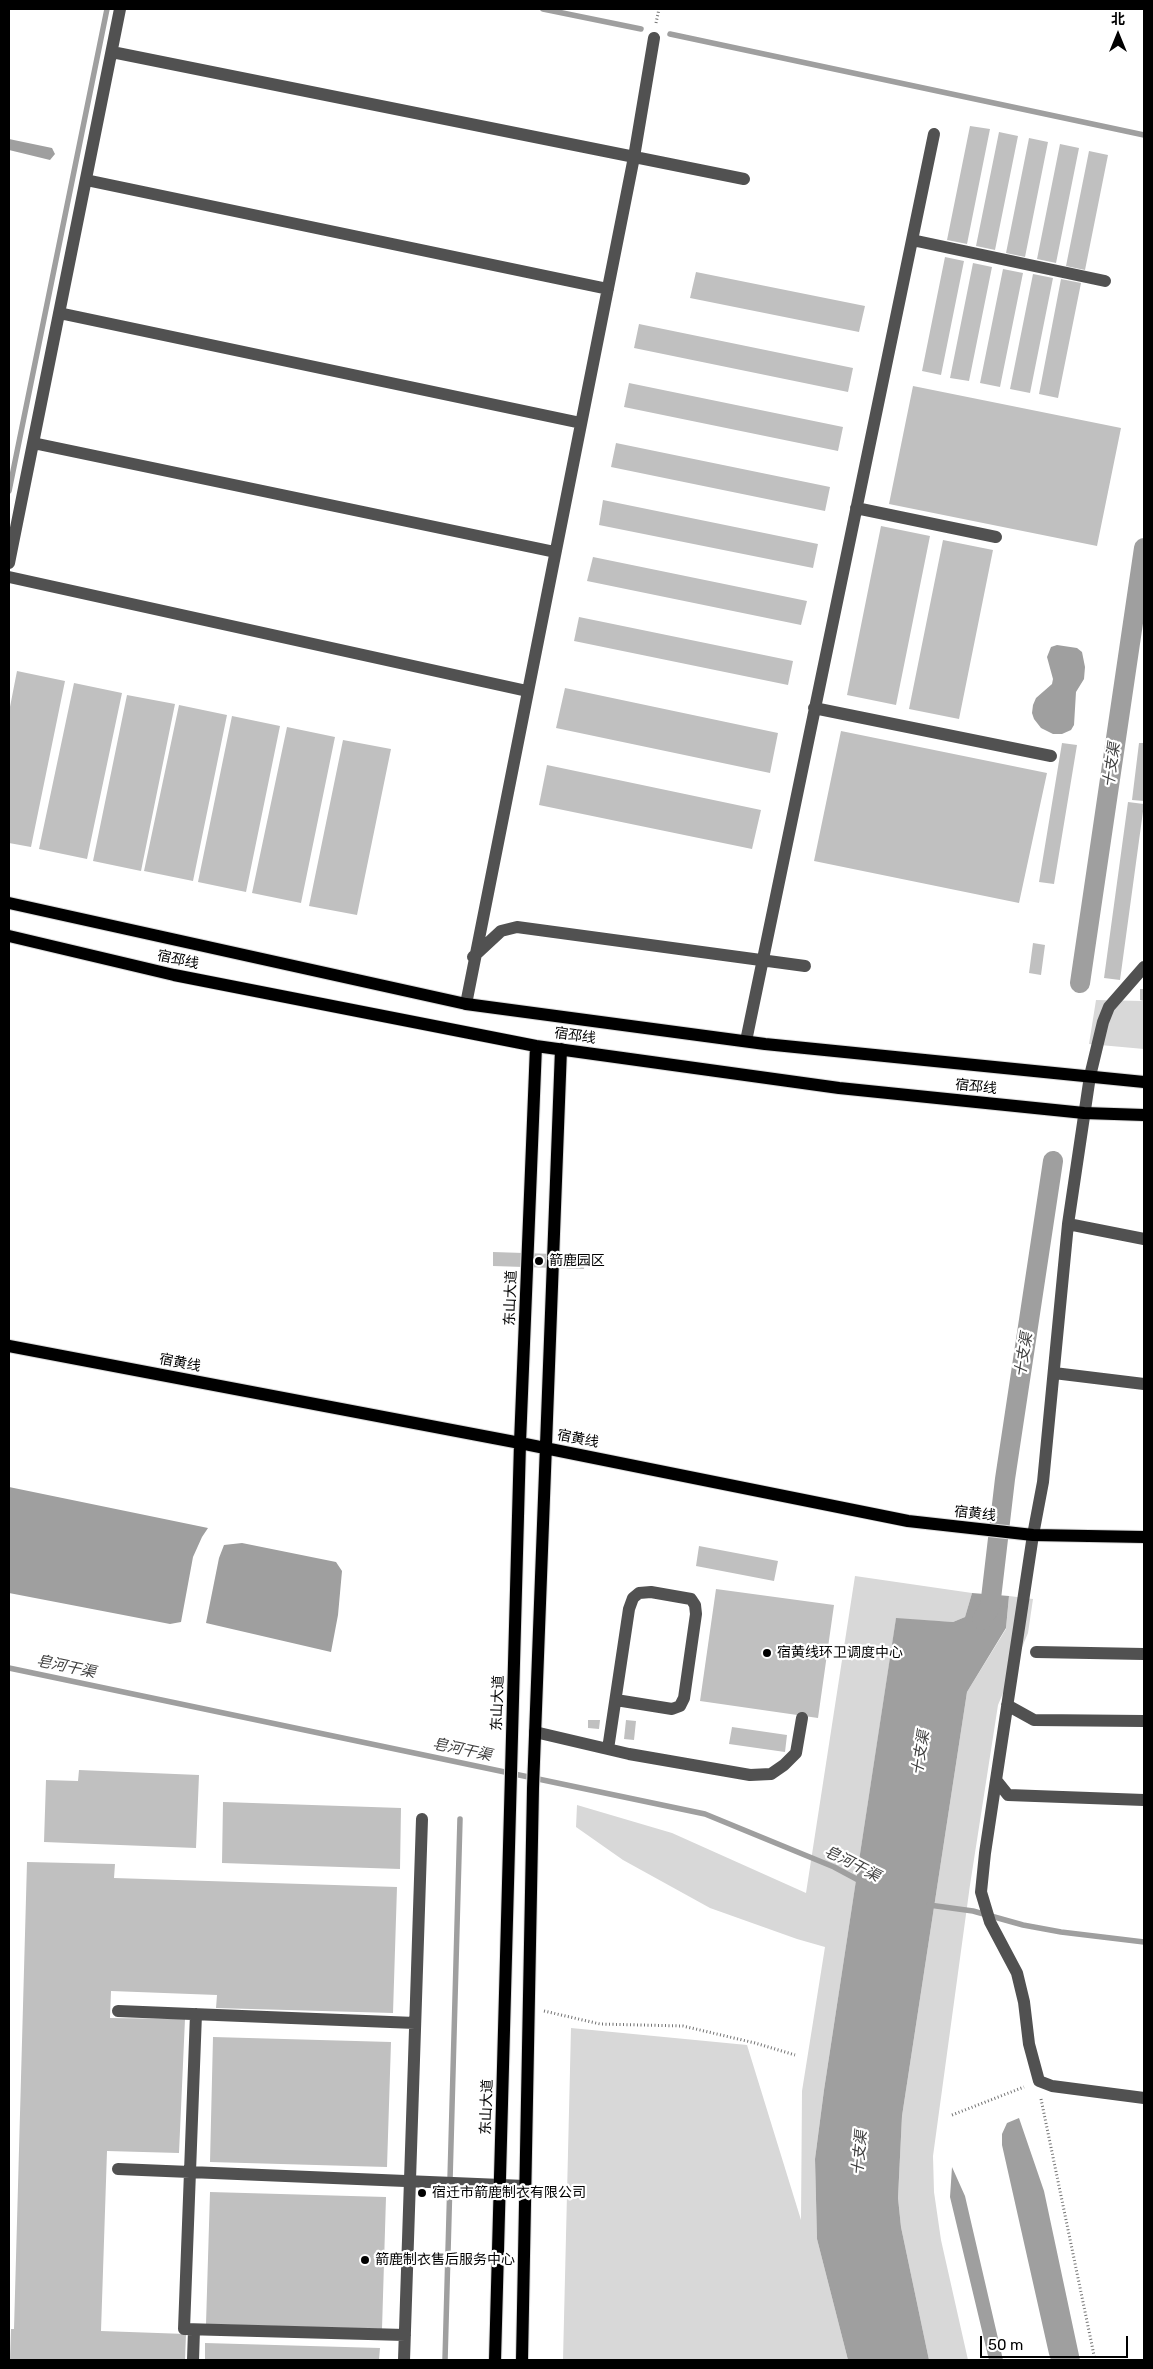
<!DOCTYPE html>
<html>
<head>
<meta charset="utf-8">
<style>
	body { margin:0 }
	#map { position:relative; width:1153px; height:2369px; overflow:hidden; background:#fff; font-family:Rubik,"Noto Sans SC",sans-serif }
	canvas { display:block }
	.frame { position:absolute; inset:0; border:10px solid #000; pointer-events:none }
	.north { position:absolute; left:1093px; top:10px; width:50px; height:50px; -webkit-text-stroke:4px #fff; paint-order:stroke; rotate:0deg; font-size:14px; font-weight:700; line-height:20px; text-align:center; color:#000 }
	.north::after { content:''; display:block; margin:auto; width:18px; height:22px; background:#000; clip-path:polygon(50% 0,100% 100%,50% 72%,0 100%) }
	.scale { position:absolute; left:980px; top:2336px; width:148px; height:22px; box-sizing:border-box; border:2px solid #000; border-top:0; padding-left:6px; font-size:15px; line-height:18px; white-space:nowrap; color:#000; -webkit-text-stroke:4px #fff; paint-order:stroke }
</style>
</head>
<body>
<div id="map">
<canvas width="1153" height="2369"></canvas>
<div class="frame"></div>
<div class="north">北</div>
<div class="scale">50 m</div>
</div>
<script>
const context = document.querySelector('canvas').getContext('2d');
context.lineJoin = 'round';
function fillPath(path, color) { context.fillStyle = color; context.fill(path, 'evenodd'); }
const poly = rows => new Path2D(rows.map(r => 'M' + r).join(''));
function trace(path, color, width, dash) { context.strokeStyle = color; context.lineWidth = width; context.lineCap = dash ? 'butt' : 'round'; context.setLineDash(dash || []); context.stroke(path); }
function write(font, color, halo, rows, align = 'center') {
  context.font = font + ' Rubik,"Noto Sans SC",sans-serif'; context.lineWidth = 4.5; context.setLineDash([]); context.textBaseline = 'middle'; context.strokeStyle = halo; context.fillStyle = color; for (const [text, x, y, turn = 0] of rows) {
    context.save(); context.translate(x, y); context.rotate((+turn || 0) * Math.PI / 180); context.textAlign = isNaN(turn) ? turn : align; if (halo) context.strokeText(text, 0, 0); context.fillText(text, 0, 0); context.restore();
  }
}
fillPath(poly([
	[1096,1000,1144,1001,1144,1049,1089,1044],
	[855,1576,972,1593,965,1617,953,1622,896,1619,824,2090,815,2159,817,2239,848,2360,563,2360,571,2028,747,2045,801,2220,802,2091,825,1947,797,1939,710,1908,623,1860,576,1827,577,1805,672,1833,806,1893],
	[1009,1596,1033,1599,1028,1633,998,1705,970,1885,933,2156,934,2192,941,2240,968,2360,929,2360,901,2227,898,2198,902,2116,967,1692,1006,1629]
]), '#d8d8d8');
fillPath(poly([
	[9,139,52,148,55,154,50,160,9,150],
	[1057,645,1077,648,1082,652,1085,667,1084,679,1076,692,1074,725,1071,730,1062,734,1053,734,1041,728,1034,719,1032,713,1033,705,1036,698,1052,684,1053,679,1047,657,1051,647],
	[9,1487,208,1528,202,1537,193,1557,181,1622,170,1624,9,1593],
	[242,1543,336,1562,342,1571,338,1615,331,1652,206,1623,219,1558,224,1545],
	[972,1593,1009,1596,1006,1628,967,1692,902,2116,898,2198,901,2227,929,2360,848,2360,817,2239,815,2159,824,2090,896,1618,953,1622,965,1617],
	[1019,2118,1044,2191,1080,2360,1051,2360,1049,2354,1002,2145,1002,2134,1007,2123],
	[952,2167,965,2196,1003,2360,989,2360,950,2197]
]), '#9f9f9f');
trace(poly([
	[543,9,641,29],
	[670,34,1144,135],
	[9,491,107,9],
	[9,1668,705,1814,834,1867,862,1882],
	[929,1905,973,1911,1023,1925,1061,1932,1144,1942],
	[445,2360,460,1819]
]), '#9f9f9f', 5.5);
trace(poly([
	[1080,983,1144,548],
	[982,1620,990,1607,1005,1479,1053,1161]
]), '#9f9f9f', 20);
fillPath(poly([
	[970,126,990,129,967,244,947,240],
	[999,132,1018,136,995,250,976,246],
	[1029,138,1048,142,1025,257,1006,253],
	[1060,144,1079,148,1056,263,1037,259],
	[1089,151,1108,155,1085,270,1066,266],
	[945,257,964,261,941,375,922,371],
	[973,263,992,267,969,381,950,378],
	[1003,269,1023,273,1000,387,980,383],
	[696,272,865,306,859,332,690,298],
	[1033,274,1053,278,1030,393,1010,389],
	[1061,279,1081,283,1058,398,1039,394],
	[639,324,853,368,848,392,634,348],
	[629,383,843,427,838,451,624,407],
	[913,386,1121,428,1097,546,889,504],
	[616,443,830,487,825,511,611,467],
	[603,500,818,544,813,568,599,525],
	[881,526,930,536,896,705,847,695],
	[943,540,993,550,959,719,909,709],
	[593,557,807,601,801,625,587,581],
	[579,617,793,661,788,685,574,641],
	[17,671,65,681,31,847,9,843,9,712],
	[74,683,122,693,87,859,39,849],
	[565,688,778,733,770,773,556,728],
	[127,695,175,704,141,871,93,861],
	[179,705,227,715,193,881,144,871],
	[232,716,280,726,246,892,198,882],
	[287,727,335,737,301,903,252,893],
	[841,731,1047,773,1019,903,814,861],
	[343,740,391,749,357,915,309,906],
	[1062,743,1077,745,1054,884,1039,882],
	[1139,743,1144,743,1144,801,1132,800],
	[547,765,761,810,752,849,539,805],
	[1128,802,1144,804,1120,980,1104,978],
	[1033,943,1045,945,1041,975,1029,973],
	[1140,989,1144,989,1144,1001,1140,1000],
	[493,1252,585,1255,584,1269,493,1266],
	[699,1546,778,1561,774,1581,696,1566],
	[716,1589,834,1605,818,1718,700,1701],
	[588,1720,600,1720,599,1729,588,1728],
	[626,1720,636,1721,634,1740,624,1739],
	[732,1727,787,1735,785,1752,729,1744],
	[79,1770,199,1775,196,1848,44,1842,46,1780,78,1781],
	[223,1802,401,1808,400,1869,222,1863],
	[27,1862,115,1864,114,1878,397,1887,393,2013,216,2008,217,1995,111,1991,110,2018,185,2019,179,2153,107,2151,101,2331,186,2334,185,2360,10,2360,11,2329,14,2329],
	[213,2037,391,2042,387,2167,210,2162],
	[210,2192,386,2197,382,2329,206,2324],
	[205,2343,380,2348,379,2360,205,2360]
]), '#c0c0c0');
const major = poly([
	[9,903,466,1004,765,1044,1144,1082],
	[9,936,174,975,536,1046,839,1088,1084,1113,1144,1115],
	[9,1346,520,1443,908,1521,1033,1535,1144,1537],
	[495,2360,520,1443,536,1046],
	[522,2360,533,1788,561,1049]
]);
trace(major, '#dbdbdb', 14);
trace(poly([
	[656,23,659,9],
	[544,2011,600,2024,683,2026,755,2043,795,2055],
	[1041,2099,1095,2360],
	[952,2115,1024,2087]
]), '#737373', 3, [1, 2.5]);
trace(poly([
	[112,52,744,179],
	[86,180,608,289],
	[912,240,1105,281],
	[59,313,581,423],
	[33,443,555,552],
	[856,508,996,537],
	[9,563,120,9],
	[9,577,527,691],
	[814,708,1051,756],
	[473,957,501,931,517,927,805,966],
	[1144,967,1109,1007,1103,1022,1090,1076,1068,1224,1043,1482,1033,1535,996,1780,985,1853,981,1892,990,1922,1017,1973,1024,2002,1029,2044,1039,2081,1052,2086,1144,2098],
	[466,1004,634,157,654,38],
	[746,1041,934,134],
	[1068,1224,1144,1239],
	[1054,1373,1144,1384],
	[1036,1652,1144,1654],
	[1007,1705,1034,1720,1144,1721],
	[535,1732,629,1754,750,1775,771,1774,784,1765,796,1753,802,1718],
	[608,1749,629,1609,633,1598,639,1593,651,1592,691,1599,695,1605,696,1614,684,1698,680,1706,672,1709,616,1700],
	[996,1780,1008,1795,1144,1800],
	[118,2011,415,2023],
	[196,2014,184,2329,405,2335],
	[118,2169,525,2186],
	[193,2360,194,2330],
	[404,2360,422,1819]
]), '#515151', 12);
trace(major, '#000', 12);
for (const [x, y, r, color] of [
	[539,1261,5,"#000"],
	[767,1653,5,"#000"],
	[422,2193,5,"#000"],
	[365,2260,5,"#000"]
]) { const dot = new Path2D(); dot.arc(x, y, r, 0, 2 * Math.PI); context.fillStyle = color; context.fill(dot); trace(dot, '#fff', 2); }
write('14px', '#000', '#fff', [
	["宿邳线",178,960,12],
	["宿邳线",575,1036,8],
	["宿邳线",976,1087,6],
	["东山大道",511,1298,-88],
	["宿黄线",180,1363,11],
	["宿黄线",578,1439,11],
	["宿黄线",975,1514,6],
	["东山大道",498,1703,-88],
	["东山大道",487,2107,-88]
]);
write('14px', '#000', '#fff', [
	["箭鹿园区",549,1261],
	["宿黄线环卫调度中心",777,1653],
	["宿迁市箭鹿制衣有限公司",432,2193],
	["箭鹿制衣售后服务中心",375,2260]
], 'left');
write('italic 15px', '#404040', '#fff', [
	["十支渠",1112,765,-82],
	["十支渠",1024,1355,-81],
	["皂河干渠",66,1667,12],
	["皂河干渠",462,1750,12],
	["十支渠",921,1753,-81],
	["皂河干渠",852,1864,27],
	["十支渠",860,2153,-85]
]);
</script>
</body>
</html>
